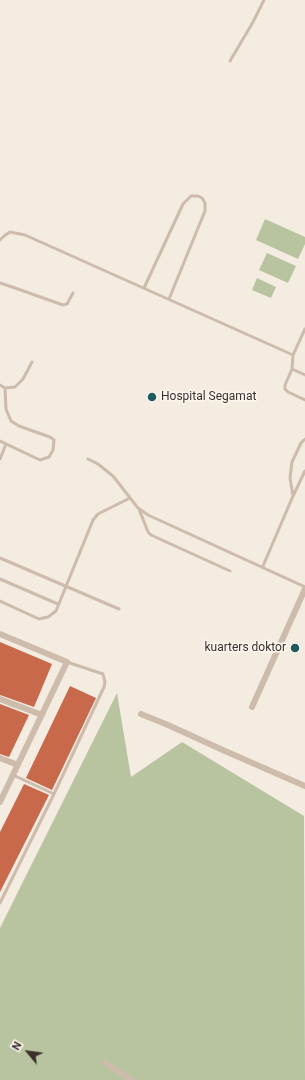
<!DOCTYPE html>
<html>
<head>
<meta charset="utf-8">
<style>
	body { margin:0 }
	#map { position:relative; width:305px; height:1080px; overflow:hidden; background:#f4ebe1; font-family:Roboto,sans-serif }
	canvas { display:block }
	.north { position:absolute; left:8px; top:1032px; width:40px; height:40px; -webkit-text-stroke:3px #fbf5ee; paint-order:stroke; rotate:299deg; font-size:11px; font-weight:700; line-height:16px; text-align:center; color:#3b302b }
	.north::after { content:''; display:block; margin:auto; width:14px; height:18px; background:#3b302b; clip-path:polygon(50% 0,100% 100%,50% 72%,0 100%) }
</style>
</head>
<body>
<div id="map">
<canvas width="305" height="1080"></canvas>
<div class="north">N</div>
</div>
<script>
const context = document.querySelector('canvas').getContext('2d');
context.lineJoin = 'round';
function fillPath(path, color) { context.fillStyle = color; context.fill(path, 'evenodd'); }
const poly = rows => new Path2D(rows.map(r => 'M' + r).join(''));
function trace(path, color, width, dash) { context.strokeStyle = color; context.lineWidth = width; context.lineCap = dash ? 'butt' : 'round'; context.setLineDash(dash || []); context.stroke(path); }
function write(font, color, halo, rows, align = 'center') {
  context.font = font + ' Roboto,sans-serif'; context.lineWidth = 3.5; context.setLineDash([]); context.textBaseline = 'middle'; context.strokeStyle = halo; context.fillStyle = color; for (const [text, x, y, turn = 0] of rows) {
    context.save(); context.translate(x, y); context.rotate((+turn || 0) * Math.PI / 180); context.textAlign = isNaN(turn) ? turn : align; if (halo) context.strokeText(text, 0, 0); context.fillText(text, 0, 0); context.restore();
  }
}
fillPath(poly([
	[265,219,305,237,305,244,298,259,256,240],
	[267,253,296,266,288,283,259,270],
	[257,278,276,287,271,298,252,290],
	[117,693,131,777,182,742,304,816,305,1080,0,1080,0,928]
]), '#b8c4a0');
fillPath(poly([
	[0,642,52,664,34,707,0,695],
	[70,686,96,698,52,790,26,778],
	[0,704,29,715,9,757,0,754],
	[24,784,49,795,0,892,0,832]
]), '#c8694b');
trace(poly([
	[230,61,253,22,264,0],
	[0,240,4,236,10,232,25,235,293,355],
	[0,283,15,288,63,305,67,304,73,293],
	[144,288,183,204,191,196,198,196,202,198,205,203,205,211,169,299],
	[305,329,293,355,292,369,285,385,285,389,288,392,305,400],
	[292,369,305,375],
	[0,385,5,388,15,387,23,379,32,362],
	[0,441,40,460,49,457,53,450,54,440,50,437,19,426,11,421,6,409,5,388],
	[0,459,6,444],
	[88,459,98,464,113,476,138,508,148,515,305,587],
	[293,496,290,478,292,462,301,443,305,439],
	[139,509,148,532,151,535,230,571],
	[0,558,119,609],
	[263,566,293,496,305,471],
	[0,579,58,604],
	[0,601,39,619,48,617,56,611,93,520,98,514,130,498],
	[13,775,54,794],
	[0,903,54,794,104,687,105,682,103,674,67,662]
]), '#cdbbac', 3);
trace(poly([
	[0,634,67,662,0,802],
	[0,699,42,715],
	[252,707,305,589],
	[141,714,168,725,225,751,305,786],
	[0,758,18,765],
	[105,1063,132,1080]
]), '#cdbbac', 6);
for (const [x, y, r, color] of [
	[152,397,5,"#1f5a5e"],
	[295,648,5,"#1f5a5e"]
]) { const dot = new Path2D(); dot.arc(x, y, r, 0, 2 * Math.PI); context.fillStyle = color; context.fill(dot); trace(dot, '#fbf5ee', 1.5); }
write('12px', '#3b302b', '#fbf5ee', [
	["Hospital Segamat",161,397],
	["kuarters doktor",286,648,"right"]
], 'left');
</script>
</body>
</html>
